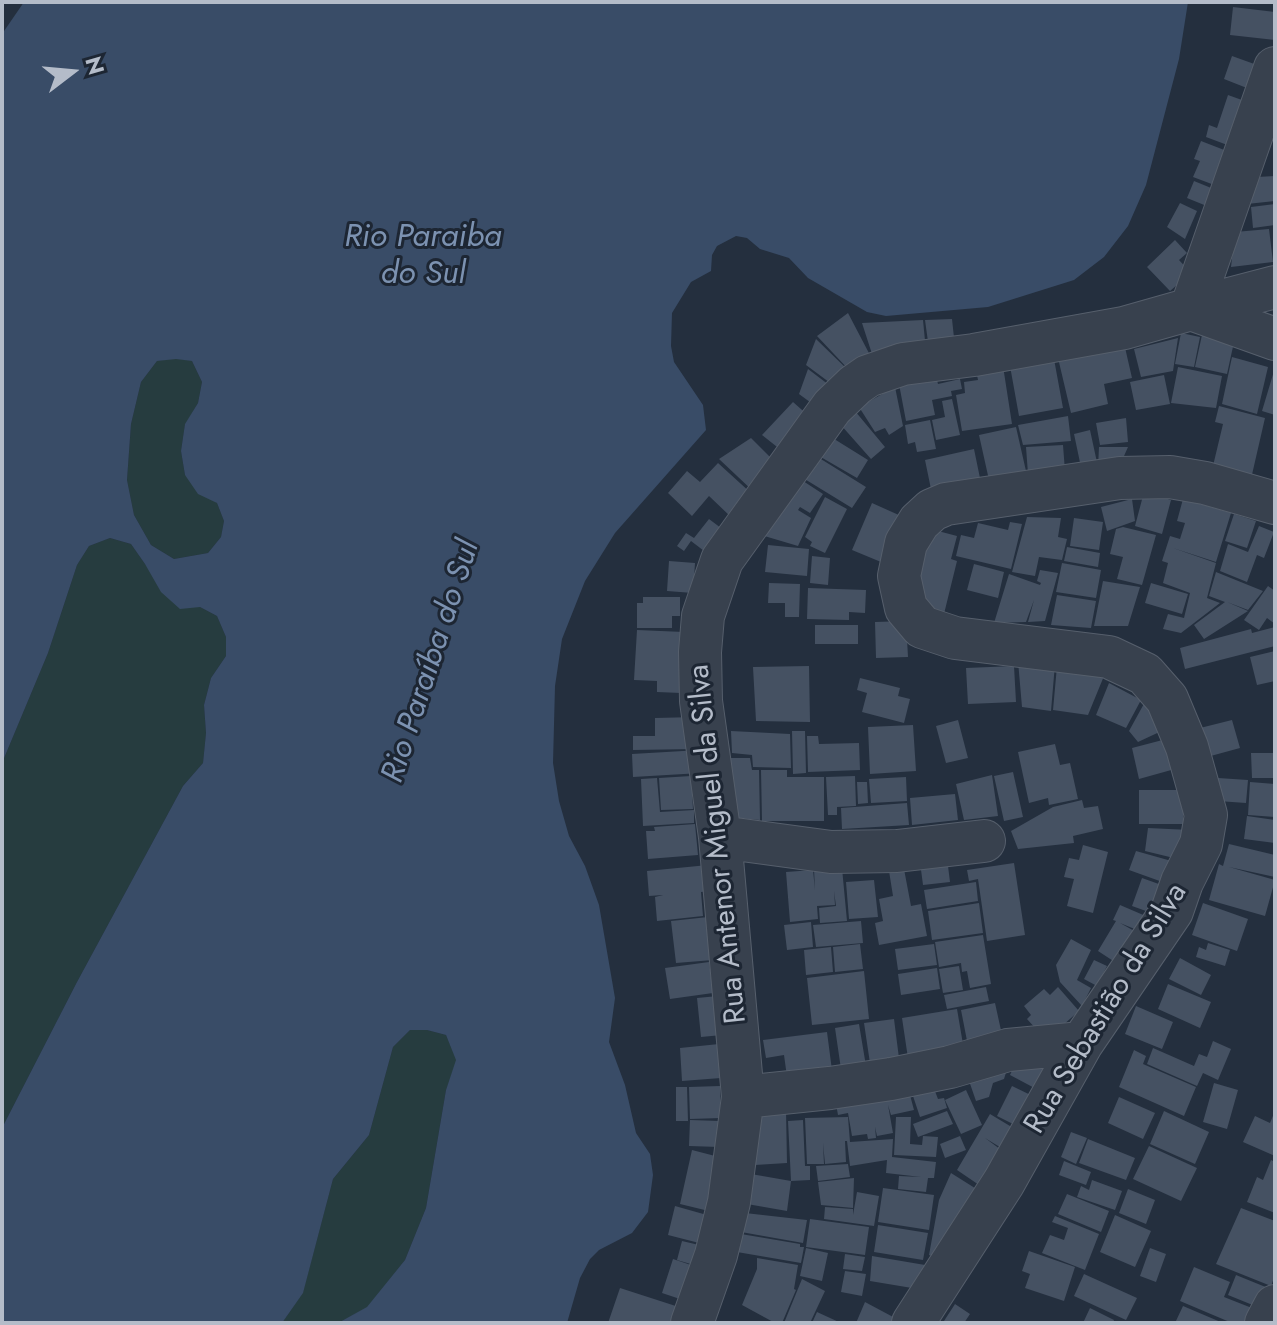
<!DOCTYPE html>
<html>
<head>
<meta charset="utf-8">
<style>
	body { margin:0 }
	#map { position:relative; width:1277px; height:1325px; overflow:hidden; background:#242f3e; font-family:Jost,sans-serif }
	canvas { display:block }
	.frame { position:absolute; inset:0; border:4px solid #b4bcc9; pointer-events:none }
	.north { position:absolute; left:32px; top:32px; width:80px; height:80px; -webkit-text-stroke:6px #1d2633; paint-order:stroke; rotate:74deg; font-size:22px; font-weight:700; line-height:32px; text-align:center; color:#b4bcc9 }
	.north::after { content:''; display:block; margin:auto; width:28px; height:36px; background:#b4bcc9; clip-path:polygon(50% 0,100% 100%,50% 72%,0 100%) }
</style>
</head>
<body>
<div id="map">
<canvas width="1277" height="1325"></canvas>
<div class="frame"></div>
<div class="north">N</div>
</div>
<script>
const context = document.querySelector('canvas').getContext('2d');
context.lineJoin = 'round';
function fillPath(path, color) { context.fillStyle = color; context.fill(path, 'evenodd'); }
const poly = rows => new Path2D(rows.map(r => 'M' + r).join(''));
function trace(path, color, width, dash) { context.strokeStyle = color; context.lineWidth = width; context.lineCap = dash ? 'butt' : 'round'; context.setLineDash(dash || []); context.stroke(path); }
function write(font, color, halo, rows, align = 'center') {
  context.font = font + ' Jost,sans-serif'; context.lineWidth = 6; context.setLineDash([]); context.textBaseline = 'middle'; context.strokeStyle = halo; context.fillStyle = color; for (const [text, x, y, turn = 0] of rows) {
    context.save(); context.translate(x, y); context.rotate((+turn || 0) * Math.PI / 180); context.textAlign = isNaN(turn) ? turn : align; if (halo) context.strokeText(text, 0, 0); context.fillText(text, 0, 0); context.restore();
  }
}
fillPath(poly([
	[176,358,192,361,202,382,198,403,185,425,181,451,185,475,217,503,224,521,221,537,208,553,174,559,151,545,134,515,127,480,131,424,141,382,157,361],
	[110,538,131,544,145,564,200,607,217,616,226,637,226,656,211,678,204,705,206,733,203,763,183,786,77,982,2,1128,2,763,48,653,77,565,89,546],
	[410,1030,427,1030,446,1035,457,1060,446,1090,426,1208,405,1260,367,1308,338,1323,282,1323,303,1292,333,1179,369,1135,393,1047]
]), '#263c3f');
fillPath(poly([
	[24,2,1188,2,1179,59,1146,185,1128,226,1104,257,1074,280,988,307,886,316,867,312,808,278,789,258,760,249,747,238,736,236,717,246,712,255,711,271,691,282,672,313,671,346,674,362,703,405,706,430,615,533,585,581,562,639,555,686,553,763,559,801,569,836,585,866,599,905,615,998,609,1042,625,1085,636,1133,650,1154,653,1175,648,1212,632,1233,599,1250,590,1259,580,1278,567,1323,338,1323,367,1307,405,1260,426,1208,446,1090,456,1060,446,1035,427,1030,410,1030,393,1047,369,1135,333,1179,303,1293,282,1323,2,1323,2,1128,77,982,183,786,203,763,206,733,204,705,211,678,226,656,226,637,217,616,200,607,180,609,161,592,145,564,131,544,110,538,89,546,77,565,48,653,2,763,2,34],
	[176,359,192,361,202,382,198,403,185,424,181,451,185,475,198,494,217,503,224,521,221,537,208,553,174,559,151,545,134,515,127,480,131,424,141,382,157,361]
]), '#394c67');
fillPath(poly([
	[1233,7,1275,12,1275,40,1230,35],
	[1232,56,1271,70,1262,94,1224,79],
	[1228,95,1253,104,1230,146,1206,137,1209,125,1217,128],
	[1201,141,1232,153,1225,189,1193,177,1200,161,1194,159],
	[1275,176,1275,201,1247,204,1257,177],
	[1194,181,1226,194,1219,211,1187,198],
	[1180,203,1197,211,1185,239,1167,227],
	[1275,204,1275,225,1253,228,1251,207],
	[1269,229,1273,262,1231,267,1235,232],
	[1175,240,1187,253,1179,260,1191,273,1170,291,1147,267],
	[848,313,871,357,850,371,817,336],
	[952,319,955,347,929,349,925,320],
	[923,320,926,351,872,354,862,323],
	[1181,333,1200,337,1194,367,1175,364],
	[1202,335,1234,342,1227,374,1195,367],
	[1178,338,1173,371,1141,377,1134,349],
	[816,339,850,372,837,388,806,365],
	[1124,343,1132,378,1104,384,1108,404,1071,413,1058,358],
	[1232,357,1268,367,1257,414,1222,404],
	[1054,359,1063,408,1019,416,1010,366],
	[1003,366,1012,424,962,431,956,395,965,393,964,382,978,380,976,370],
	[1178,367,1222,376,1216,408,1171,403],
	[808,369,833,388,818,408,799,394],
	[1274,371,1275,371,1275,415,1262,411],
	[1164,375,1170,404,1136,410,1130,382],
	[936,376,938,384,960,379,962,389,951,391,952,396,932,400,935,415,906,421,899,384],
	[895,387,903,426,889,435,885,428,875,432,859,407],
	[952,399,960,435,936,440,932,420,945,417,942,401],
	[793,402,810,417,786,454,762,435],
	[1219,406,1265,418,1251,479,1212,470,1223,424,1215,422],
	[855,411,885,447,871,459,840,424],
	[1068,416,1071,441,1023,445,1018,425],
	[1126,418,1128,442,1100,445,1096,423],
	[930,420,936,449,917,452,915,442,908,444,905,425],
	[1016,427,1026,471,989,480,979,435],
	[1090,430,1098,467,1099,447,1128,447,1120,465,1082,472,1074,434],
	[831,437,868,460,857,478,819,456],
	[751,438,779,466,754,492,719,459],
	[1063,445,1065,471,1028,474,1026,447],
	[974,449,981,483,932,494,925,460],
	[816,456,866,487,852,508,803,478],
	[718,463,752,494,731,517,709,496,692,516,668,493,687,471,700,482],
	[800,479,823,494,810,513,800,507,798,510,811,518,798,546,761,535],
	[1144,492,1171,500,1162,534,1135,526],
	[825,497,847,509,825,553,810,546,812,542,805,537],
	[1132,499,1135,521,1107,531,1101,507],
	[1183,499,1231,513,1216,562,1173,548,1216,563,1207,598,1220,603,1181,633,1163,629,1168,614,1184,618,1190,593,1163,583,1168,563,1162,561,1170,536,1180,539,1185,523,1177,521],
	[872,503,901,516,881,562,852,550],
	[1234,514,1256,521,1247,548,1225,541],
	[1027,517,1061,518,1058,537,1067,539,1062,560,1039,557,1035,576,1012,572],
	[1074,518,1103,522,1099,550,1070,546],
	[709,519,725,531,708,554,691,541,684,551,677,546,686,533,694,538],
	[1010,522,1022,524,1011,569,956,556,961,535,974,538,978,523,1008,530],
	[1259,526,1274,532,1264,558,1257,555,1247,582,1220,571,1228,544,1248,552],
	[1123,527,1156,535,1142,585,1117,579,1123,557,1110,554,1116,529],
	[938,531,957,536,951,559,957,561,943,618,928,605,919,587,925,545],
	[768,545,809,549,807,576,765,572],
	[1067,547,1100,553,1098,567,1064,561],
	[812,556,830,558,828,585,810,583],
	[669,561,695,563,693,593,667,591],
	[1062,563,1101,570,1096,598,1056,592],
	[974,564,1004,572,998,598,967,590],
	[1040,570,1058,573,1045,621,1028,622,1034,600,1026,622,994,623,1009,574,1040,585,1041,583,1037,581],
	[1216,572,1263,591,1248,610,1227,602,1248,611,1204,639,1194,625,1225,602,1209,596],
	[1103,581,1140,587,1128,626,1094,626],
	[769,583,800,584,799,617,785,617,785,603,768,603],
	[1151,583,1188,594,1182,614,1145,603],
	[1268,586,1275,591,1275,624,1267,618,1259,630,1244,620],
	[808,588,866,590,865,613,849,612,849,620,807,619],
	[1057,595,1096,601,1091,628,1051,625],
	[643,597,680,597,680,616,672,616,672,628,637,628,637,603,643,603],
	[906,621,908,657,876,658,875,622],
	[815,625,858,625,858,644,815,644],
	[1275,627,1275,646,1185,669,1180,648,1251,629,1252,633],
	[637,630,684,632,681,693,657,692,657,681,634,680],
	[1275,651,1275,681,1257,685,1250,657],
	[1018,661,1055,664,1051,711,1022,707],
	[809,666,810,722,756,721,753,667],
	[1014,666,1016,702,968,704,966,668],
	[1057,666,1104,676,1088,715,1053,710],
	[860,678,900,688,898,696,910,699,904,723,862,712,867,693,857,690],
	[1109,683,1141,700,1126,728,1096,715],
	[1146,700,1168,728,1138,742,1129,731],
	[696,717,696,749,633,750,633,736,655,736,655,718],
	[958,720,968,758,946,763,936,726],
	[1232,720,1240,748,1207,757,1200,728],
	[913,725,916,771,870,774,868,727],
	[731,731,790,734,791,768,753,767,752,755,732,753],
	[792,731,805,731,806,773,793,774],
	[807,736,818,736,819,744,859,743,860,770,808,772],
	[1174,737,1182,767,1139,779,1132,748],
	[1055,744,1060,765,1070,763,1078,799,1049,805,1048,798,1029,803,1018,752],
	[700,750,701,773,633,777,632,754],
	[1251,753,1275,753,1275,778,1252,778],
	[730,758,750,758,752,770,759,770,760,820,738,818],
	[761,770,787,770,787,777,824,777,824,821,762,821],
	[1013,772,1023,817,1004,821,994,776],
	[992,775,998,816,964,820,956,784],
	[691,776,693,809,661,810,659,778],
	[855,776,856,806,837,807,837,815,828,815,826,777],
	[906,777,907,801,871,803,869,779],
	[657,778,660,812,694,810,694,823,643,826,641,779],
	[1218,778,1248,780,1246,803,1218,801],
	[857,782,867,782,868,803,858,804],
	[1250,782,1275,784,1275,817,1248,815],
	[1139,790,1183,790,1183,824,1139,824],
	[955,794,958,820,912,825,910,798],
	[1082,800,1084,808,1098,806,1103,829,1073,836,1074,843,1018,849,1011,831,1053,807],
	[907,803,909,825,842,829,841,808],
	[1247,816,1275,820,1275,843,1244,839],
	[695,824,698,855,648,859,646,831,655,831,654,827],
	[1148,828,1190,830,1182,860,1145,851],
	[1229,844,1275,855,1275,877,1229,867,1275,880,1265,916,1209,900,1219,864,1223,866],
	[1083,845,1108,852,1093,913,1067,906,1074,879,1064,877,1069,858,1079,860],
	[1136,851,1175,862,1168,884,1129,870],
	[947,858,950,882,923,885,920,862],
	[1014,863,1025,935,987,941,978,879,969,881,967,870],
	[708,865,711,891,701,892,703,916,657,921,655,897,663,895,649,896,647,871],
	[842,868,847,921,820,923,819,908,836,906,834,891,835,905,817,906,818,919,790,922,786,872,813,870,815,890,814,869],
	[904,869,911,906,921,904,927,936,879,945,875,923,883,921,879,899,893,896,889,871],
	[1142,878,1170,888,1160,916,1132,906],
	[874,880,878,917,849,919,846,882],
	[976,882,978,901,927,909,924,890],
	[979,903,983,933,932,940,928,911],
	[1203,903,1248,919,1237,951,1192,935],
	[1120,905,1148,917,1142,932,1120,923,1138,933,1124,968,1098,951,1116,921,1113,920],
	[708,917,713,960,676,963,671,921],
	[861,921,863,943,816,947,813,925],
	[811,922,813,947,787,950,784,925],
	[983,935,991,984,970,988,967,971,962,972,961,963,939,967,935,942],
	[1071,939,1091,950,1077,980,1091,988,1082,1006,1060,982,1056,965],
	[1208,943,1230,950,1225,966,1196,957,1199,947,1206,950],
	[860,944,863,969,835,972,833,947],
	[934,944,937,965,898,970,895,949],
	[831,947,833,972,806,975,804,950],
	[1180,958,1211,975,1201,995,1169,979],
	[1094,960,1107,966,1097,986,1084,979],
	[709,962,713,993,670,999,665,968],
	[959,966,963,990,943,993,939,969],
	[937,968,940,989,901,995,898,974],
	[864,971,869,1019,812,1025,807,978],
	[1168,984,1211,1002,1200,1028,1158,1009],
	[986,987,989,1001,947,1009,944,995],
	[1058,987,1079,1011,1046,1040,1027,1019,1031,1015,1024,1006,1044,989,1050,995],
	[718,996,722,1035,701,1037,697,998],
	[995,1003,1004,1044,969,1051,961,1010],
	[1136,1006,1173,1022,1162,1049,1125,1034],
	[957,1009,965,1056,909,1065,902,1018],
	[894,1019,900,1066,871,1070,864,1023],
	[859,1024,867,1072,842,1076,835,1028],
	[827,1032,833,1078,788,1084,784,1055,766,1058,763,1040],
	[1213,1041,1231,1049,1218,1080,1203,1073,1197,1086,1147,1064,1153,1048,1194,1066,1199,1054,1207,1057],
	[719,1044,721,1078,682,1081,680,1048],
	[1134,1050,1146,1056,1143,1064,1196,1087,1184,1116,1119,1087],
	[1016,1062,1056,1064,1042,1092,1010,1075],
	[1009,1063,1004,1079,993,1083,989,1097,976,1101,967,1075],
	[1214,1083,1238,1090,1227,1129,1203,1122],
	[720,1086,721,1118,690,1119,689,1087],
	[933,1086,938,1099,944,1098,947,1108,920,1117,912,1093],
	[1012,1086,1041,1100,1017,1126,997,1116],
	[676,1087,687,1087,688,1121,676,1121],
	[966,1090,982,1125,961,1134,945,1100],
	[910,1095,914,1110,891,1115,888,1105,893,1133,877,1136,875,1127,876,1138,868,1139,867,1134,852,1136,848,1113,838,1115,836,1104],
	[1119,1097,1155,1113,1143,1139,1108,1123],
	[786,1110,787,1163,755,1165,760,1113],
	[947,1111,953,1124,918,1137,913,1124],
	[1164,1111,1209,1132,1195,1164,1150,1144],
	[1275,1111,1275,1156,1243,1142,1255,1116,1270,1123],
	[990,1114,1020,1132,1008,1152,985,1138,1004,1152,982,1187,957,1170],
	[848,1117,850,1142,893,1139,892,1157,936,1162,934,1178,928,1178,926,1192,898,1189,899,1176,921,1177,886,1173,887,1160,850,1166,847,1141,845,1141,846,1162,825,1164,823,1143,824,1164,807,1164,805,1118],
	[896,1117,911,1117,910,1144,922,1145,923,1136,938,1137,936,1157,894,1155],
	[690,1120,720,1121,719,1147,689,1146],
	[803,1120,805,1166,810,1166,810,1180,791,1181,788,1121],
	[1071,1132,1087,1138,1076,1164,1061,1157],
	[960,1136,966,1150,945,1158,940,1144],
	[1088,1139,1135,1158,1126,1180,1079,1163],
	[1149,1146,1197,1168,1181,1201,1133,1179],
	[692,1150,719,1157,717,1213,680,1204],
	[1271,1160,1275,1162,1275,1213,1247,1202,1257,1177,1263,1180],
	[1064,1161,1091,1172,1086,1185,1059,1175],
	[848,1164,850,1177,818,1181,816,1166],
	[951,1173,978,1190,939,1259,929,1255,939,1200],
	[751,1174,791,1181,787,1211,747,1204],
	[854,1178,853,1208,821,1205,818,1182],
	[1092,1180,1122,1191,1115,1210,1077,1197,1081,1186,1089,1190],
	[883,1188,934,1195,929,1230,878,1222],
	[1128,1189,1155,1200,1146,1224,1119,1213],
	[857,1192,879,1196,874,1226,824,1219,825,1207,853,1209,853,1215],
	[1067,1194,1109,1211,1101,1232,1058,1214],
	[675,1206,714,1217,707,1245,668,1235],
	[1241,1208,1275,1221,1275,1275,1271,1286,1216,1264],
	[745,1213,807,1220,803,1243,741,1232],
	[1115,1215,1151,1231,1135,1267,1100,1252],
	[1055,1216,1099,1234,1085,1270,1042,1253,1050,1235,1064,1240,1068,1228,1052,1222],
	[810,1219,869,1227,865,1255,806,1247],
	[878,1225,928,1233,923,1260,874,1252],
	[741,1234,800,1244,800,1247,804,1247,801,1263,737,1252],
	[682,1241,699,1245,694,1265,677,1260],
	[806,1248,828,1253,822,1281,800,1276],
	[1150,1248,1166,1254,1156,1282,1140,1276],
	[1029,1251,1075,1267,1064,1301,1025,1288,1030,1274,1022,1271],
	[845,1254,865,1257,862,1271,843,1269],
	[872,1256,931,1266,918,1289,870,1281],
	[757,1258,798,1265,794,1289,796,1290,782,1323,775,1323,742,1305,757,1269],
	[673,1259,694,1266,683,1300,662,1293],
	[1194,1267,1230,1282,1224,1297,1257,1310,1252,1323,1232,1323,1180,1301],
	[845,1271,866,1274,862,1296,841,1292],
	[1084,1274,1137,1298,1126,1320,1074,1296],
	[1236,1275,1268,1288,1260,1308,1228,1295],
	[802,1279,825,1291,810,1323,784,1323],
	[620,1288,685,1309,681,1323,608,1323],
	[865,1302,895,1318,891,1323,856,1323],
	[955,1304,970,1314,964,1323,946,1323,944,1321],
	[1183,1306,1223,1323,1175,1323],
	[1090,1308,1114,1320,1113,1323,1083,1323],
	[817,1312,841,1323,812,1323]
]), '#455162');
const minor = poly([
	[1191,309,1275,339],
	[1191,309,1275,287],
	[720,837,831,852,897,851,984,841],
	[743,1097,830,1088,891,1079,950,1067,1008,1050,1082,1043],
	[692,1323,716,1255,729,1202,743,1097,720,837,701,701,700,652,703,616,722,560,832,407,855,385,868,376,903,364,974,355,1124,328,1191,309,1275,68],
	[913,1323,1004,1182,1082,1043,1172,911,1182,882,1201,844,1206,815,1187,747,1167,699,1145,674,1109,657,955,638,922,627,906,608,899,576,906,543,919,522,932,510,946,504,1120,478,1170,477,1205,483,1275,503],
	[1266,1323,1275,1306]
]);
trace(minor, '#565f6c', 44);
trace(minor, '#38414e', 42);
write('30px', '#b4bcc9', '#1d2633', [
	["Rua Antenor Miguel da Silva",719,844,-96],
	["Rua Sebastião da Silva",1107,1009,-59]
]);
write('italic 32px', '#7c92b1', '#1d2633', [
	["Rio Paraiba",423,238],
	["do Sul",423,275],
	["Rio Paraíba do Sul",432,662,-72]
]);
</script>
</body>
</html>
